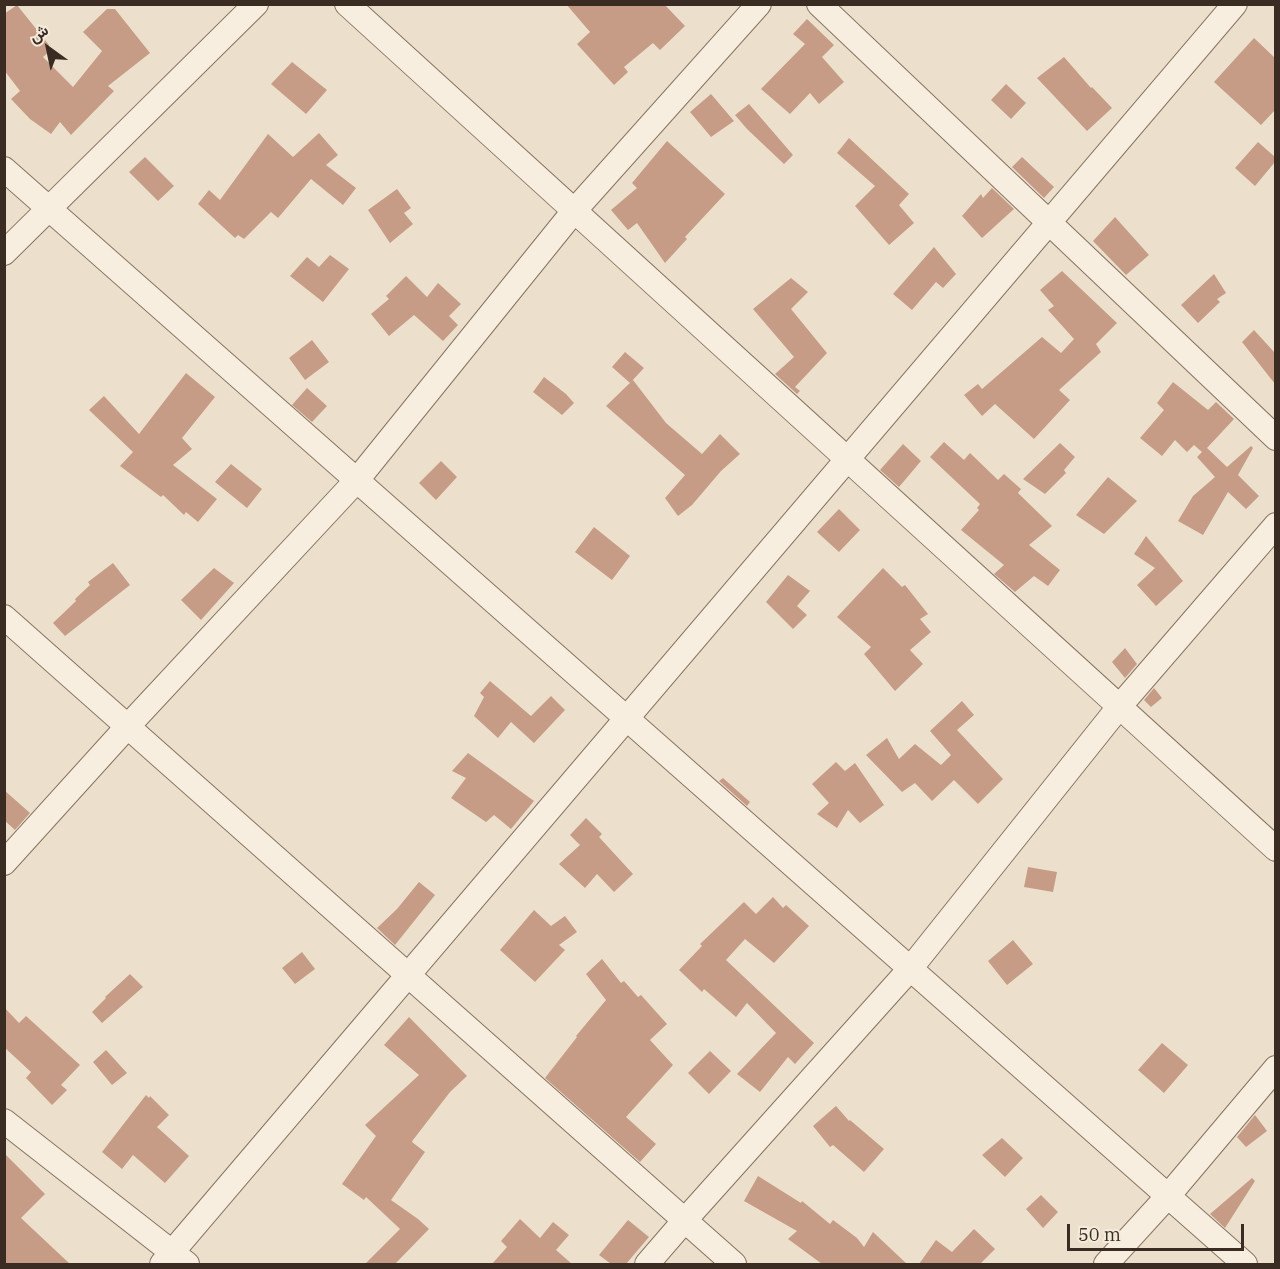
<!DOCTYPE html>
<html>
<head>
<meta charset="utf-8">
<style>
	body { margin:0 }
	#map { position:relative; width:1280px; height:1269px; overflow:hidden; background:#ece0cc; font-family:"IBM Plex Serif",Vazirmatn,serif }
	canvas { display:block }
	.frame { position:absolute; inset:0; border:6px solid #3a2c23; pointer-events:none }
	.north { position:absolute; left:18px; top:18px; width:60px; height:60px; -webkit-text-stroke:4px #f4ebdb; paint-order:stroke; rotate:327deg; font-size:16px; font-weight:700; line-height:24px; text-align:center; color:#3a2c23 }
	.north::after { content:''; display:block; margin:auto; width:21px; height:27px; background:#3a2c23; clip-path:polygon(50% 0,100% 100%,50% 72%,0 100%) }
	.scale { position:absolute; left:1067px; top:1224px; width:177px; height:27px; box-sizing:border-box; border:3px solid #3a2c23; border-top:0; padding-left:8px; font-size:18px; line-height:21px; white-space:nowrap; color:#3a2c23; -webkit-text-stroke:4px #f4ebdb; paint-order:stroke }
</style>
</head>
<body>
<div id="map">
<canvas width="1280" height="1269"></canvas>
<div class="frame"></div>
<div class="north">ش</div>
<div class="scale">50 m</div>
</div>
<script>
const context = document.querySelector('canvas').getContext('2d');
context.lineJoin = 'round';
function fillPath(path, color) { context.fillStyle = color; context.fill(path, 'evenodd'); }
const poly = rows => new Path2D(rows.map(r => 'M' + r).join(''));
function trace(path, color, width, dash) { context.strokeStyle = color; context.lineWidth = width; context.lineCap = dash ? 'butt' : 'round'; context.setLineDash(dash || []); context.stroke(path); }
fillPath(poly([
	[566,4,664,4,685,26,660,50,653,43,624,67,628,72,614,85,577,44,590,32],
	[17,5,49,45,49,52,43,57,73,87,102,51,83,32,107,9,115,9,150,53,108,86,114,91,71,135,60,122,51,134,30,119,11,99,20,91,4,70,4,14],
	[807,19,834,45,822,57,844,82,819,104,810,93,790,114,761,89,805,44,793,34],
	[1254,38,1275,58,1275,110,1261,125,1214,82],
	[1064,57,1091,88,1092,87,1112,108,1087,131,1037,78],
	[292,62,327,90,306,114,271,84],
	[1006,84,1026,103,1011,119,991,100],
	[711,94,734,121,711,137,690,112],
	[749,104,793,155,784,164,747,129,735,115],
	[319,133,338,155,326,165,356,188,343,205,311,179,278,218,271,212,244,239,238,235,235,238,198,204,209,190,220,200,268,134,293,157],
	[849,138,909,194,899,205,914,223,889,245,855,206,875,186,837,153],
	[667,141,725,194,685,237,687,239,665,263,637,223,628,230,611,210,637,188,632,183],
	[1258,142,1275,157,1275,162,1255,186,1235,168],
	[145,157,174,186,158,201,129,172],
	[1022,157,1054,187,1044,198,1012,167],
	[992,188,1014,209,982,238,962,216,981,194,983,198],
	[397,189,411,208,404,213,413,224,390,243,368,210],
	[1115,217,1149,255,1126,275,1093,241],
	[934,247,956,274,943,288,936,282,912,310,893,294],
	[330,255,349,269,323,302,290,276,307,257,319,267],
	[1062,271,1117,323,1096,344,1101,352,1059,390,1070,400,1034,439,995,404,982,416,964,395,978,384,982,389,1042,337,1061,353,1074,339,1048,310,1054,306,1040,290],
	[1214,274,1226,293,1217,299,1220,302,1198,323,1181,305],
	[406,276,427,297,438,283,461,304,449,316,458,325,443,341,414,315,389,336,371,314,389,299,386,296],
	[791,278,808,292,791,309,827,353,795,387,800,391,797,394,775,374,794,357,753,309],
	[1254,330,1275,353,1275,384,1242,342],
	[312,340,329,362,305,380,289,358],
	[625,352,644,368,630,383,612,367],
	[186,373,215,397,182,438,192,449,173,465,217,499,198,522,186,512,184,515,163,495,161,497,120,466,133,452,89,410,104,396,139,434],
	[544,377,566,394,574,403,562,415,533,392],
	[633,380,666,423,702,454,720,434,740,454,721,471,692,505,678,516,665,498,685,475,606,406],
	[1173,382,1208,410,1216,402,1234,419,1207,448,1227,467,1251,446,1253,448,1238,475,1259,496,1246,509,1228,492,1203,535,1178,521,1193,496,1215,477,1197,457,1202,452,1194,445,1187,452,1175,440,1162,456,1140,438,1164,410,1157,403],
	[307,388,327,406,312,422,292,405],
	[944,442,964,460,970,453,998,480,1004,474,1021,489,1018,493,1052,526,1029,545,1060,570,1048,586,1034,576,1015,592,994,574,1004,565,961,530,979,510,977,508,980,504,930,457],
	[1060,443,1075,457,1064,470,1066,473,1045,494,1023,479],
	[903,444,921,461,899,487,880,470],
	[441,461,457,477,436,500,419,483],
	[231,464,262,489,247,508,215,482],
	[1108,477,1137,501,1104,534,1076,515],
	[839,509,860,530,839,552,817,532],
	[594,527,630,556,612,580,575,552],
	[1146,536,1183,581,1156,606,1137,585,1155,568,1134,554],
	[113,563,130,585,65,636,53,623,76,601,75,599,90,585,88,582],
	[214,568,234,583,201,620,181,600],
	[883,568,902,587,905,585,928,614,920,619,931,632,910,650,923,664,895,691,864,654,871,647,837,617],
	[788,575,810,591,797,606,807,615,793,629,766,602],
	[1125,648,1137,664,1125,678,1112,662],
	[490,681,531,716,551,696,565,710,534,743,511,722,498,738,474,716,484,697,480,693],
	[1154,688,1162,698,1151,707,1144,700],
	[962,701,974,715,957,730,1003,779,978,804,954,780,932,801,915,783,902,792,866,755,887,738,899,759,915,744,941,765,951,755,930,731],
	[468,753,534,801,511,829,494,815,486,822,451,798,466,778,452,771],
	[836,762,845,771,855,763,884,805,860,823,848,810,837,828,817,814,829,803,812,784],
	[723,778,750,802,747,806,719,781],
	[4,790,30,813,15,830,4,820],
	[586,818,602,834,599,837,633,874,614,892,597,874,585,888,559,864,580,845,570,835],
	[1028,867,1057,872,1053,892,1024,887],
	[419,882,435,895,395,945,377,928,397,909],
	[773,897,783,908,786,905,809,926,774,963,745,939,726,960,814,1043,795,1064,788,1057,760,1092,737,1074,776,1033,747,1003,736,1017,704,989,702,992,679,970,702,946,700,944,744,902,756,914],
	[534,910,551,926,565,916,577,932,559,945,565,950,535,982,500,950],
	[1013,940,1033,964,1007,985,988,961],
	[302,952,315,969,295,984,282,968],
	[602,959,621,983,624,981,638,997,641,995,667,1024,650,1040,673,1065,626,1117,656,1144,640,1162,545,1078,577,1037,576,1036,606,1000,586,974],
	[130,974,143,987,102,1023,92,1012,106,998,105,997],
	[4,1007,19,1023,26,1016,80,1065,61,1085,67,1090,52,1105,26,1078,31,1072,4,1047],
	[409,1017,467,1076,450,1092,413,1140,412,1142,425,1152,391,1200,418,1219,429,1229,395,1264,365,1264,400,1229,366,1197,364,1200,342,1184,376,1136,365,1125,419,1075,384,1045],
	[1162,1043,1188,1065,1164,1093,1138,1070],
	[106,1050,127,1073,112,1085,93,1062],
	[710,1051,731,1071,709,1094,688,1073],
	[146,1095,149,1098,150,1096,169,1115,157,1127,189,1156,165,1183,133,1155,122,1169,102,1152],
	[836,1106,849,1121,850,1120,884,1149,864,1172,833,1145,830,1147,813,1126],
	[1255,1115,1267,1131,1246,1147,1237,1137],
	[1002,1138,1023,1158,1005,1177,982,1155],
	[4,1153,45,1194,21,1218,70,1264,4,1264],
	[758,1176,801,1203,802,1201,830,1224,833,1220,857,1238,864,1247,873,1232,907,1264,822,1264,788,1239,797,1231,744,1201],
	[1252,1178,1255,1181,1225,1228,1210,1214],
	[1041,1195,1058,1212,1043,1228,1026,1209],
	[520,1219,540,1238,553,1222,569,1235,556,1250,572,1264,492,1264,507,1247,501,1241],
	[628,1220,649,1237,626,1264,611,1264,599,1255],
	[974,1229,995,1249,980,1264,919,1264,936,1240,952,1252]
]), '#c69c86');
const minor = poly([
	[347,4,1276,849],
	[819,4,1276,438],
	[4,169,1245,1264],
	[4,253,256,4],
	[4,617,734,1264],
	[4,863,128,726,357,480,574,211,759,4],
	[4,1121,187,1264],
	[162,1264,1235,4],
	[647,1264,685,1220,910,969,1119,707,1276,525],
	[1106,1264,1168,1196,1276,1068]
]);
trace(minor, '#877361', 26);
trace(minor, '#f7eedf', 24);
</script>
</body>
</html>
